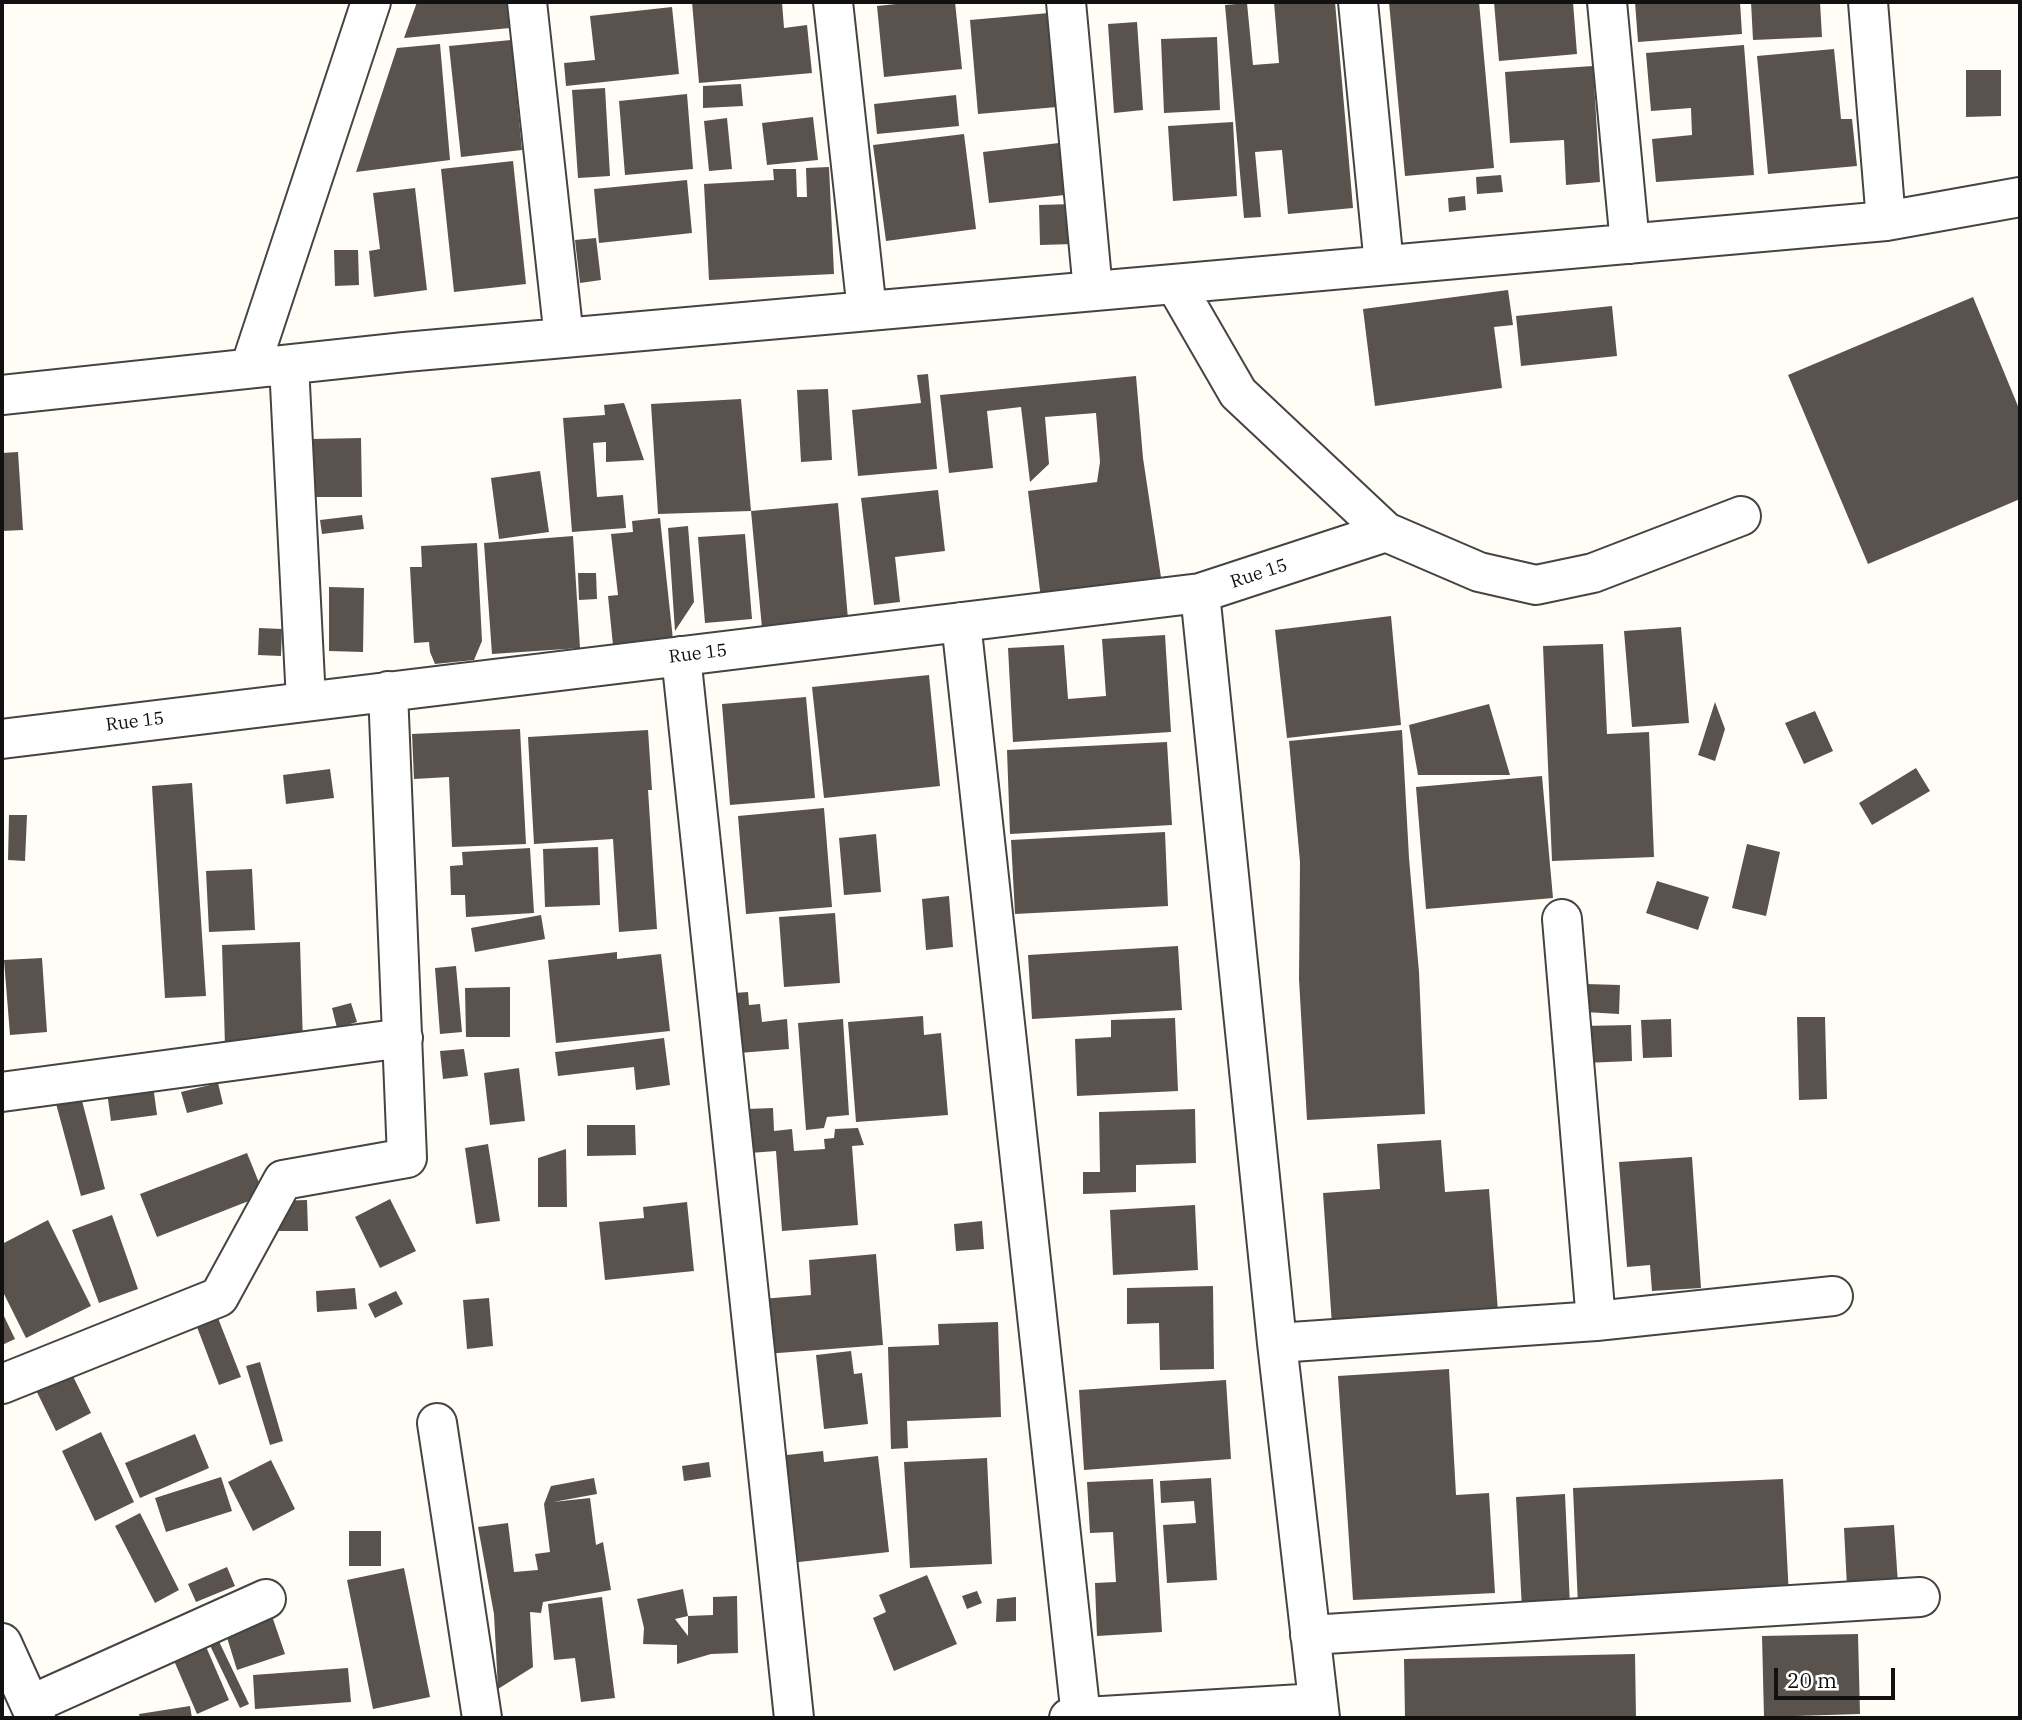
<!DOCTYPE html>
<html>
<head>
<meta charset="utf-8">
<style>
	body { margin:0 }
	#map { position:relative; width:2022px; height:1720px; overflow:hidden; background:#fffdf5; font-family:"IBM Plex Serif",serif }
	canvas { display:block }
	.frame { position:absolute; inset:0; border:4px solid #111; pointer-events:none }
	.scale { position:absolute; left:1774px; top:1668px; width:121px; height:32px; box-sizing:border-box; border:4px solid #111; border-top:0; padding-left:9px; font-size:21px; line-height:24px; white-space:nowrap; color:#111; -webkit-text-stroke:5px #fff; paint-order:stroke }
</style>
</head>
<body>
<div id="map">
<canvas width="2022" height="1720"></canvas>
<div class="frame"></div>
<div class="scale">20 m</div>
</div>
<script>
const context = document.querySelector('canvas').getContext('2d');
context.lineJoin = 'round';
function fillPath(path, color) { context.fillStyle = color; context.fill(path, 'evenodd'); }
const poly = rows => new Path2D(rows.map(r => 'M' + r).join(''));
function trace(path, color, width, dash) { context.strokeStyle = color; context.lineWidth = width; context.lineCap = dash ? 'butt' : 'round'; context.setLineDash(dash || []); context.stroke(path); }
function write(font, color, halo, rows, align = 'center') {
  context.font = font + ' "IBM Plex Serif",serif'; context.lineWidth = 7; context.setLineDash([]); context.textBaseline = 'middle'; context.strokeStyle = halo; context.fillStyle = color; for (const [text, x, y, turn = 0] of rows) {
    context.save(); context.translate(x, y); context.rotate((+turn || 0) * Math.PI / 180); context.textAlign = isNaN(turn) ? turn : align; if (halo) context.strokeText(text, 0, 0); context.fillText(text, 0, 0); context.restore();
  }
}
fillPath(poly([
	[417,2,507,2,510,28,404,38],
	[692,2,782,2,784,28,807,25,812,73,699,83],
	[915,2,955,2,962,69,884,77,877,6],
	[1274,2,1335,2,1353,208,1288,214,1282,150,1255,152,1261,217,1244,218,1225,5,1247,3,1253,65,1279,63],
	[1389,2,1479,2,1494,168,1405,176],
	[1494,2,1573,2,1577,54,1499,61],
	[1635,2,1740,2,1742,34,1638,42],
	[1751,2,1820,2,1822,37,1753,40],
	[672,7,679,74,566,86,564,63,595,60,590,16],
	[1049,13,1057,107,978,114,970,20],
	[1137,22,1143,110,1114,113,1108,24],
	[1217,37,1220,110,1164,113,1161,39],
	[511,40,522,150,461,157,449,46],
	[440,44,450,160,356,172,397,48],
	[1744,45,1754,175,1656,182,1652,139,1692,135,1691,108,1651,111,1646,53],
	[1834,49,1841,119,1852,119,1857,166,1768,174,1757,56],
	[1593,66,1600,182,1566,185,1564,140,1510,143,1505,72],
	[1966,70,2001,70,2001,116,1966,117],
	[741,84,743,106,703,108,703,86],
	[605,88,610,176,578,178,572,90],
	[687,94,693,169,625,175,619,101],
	[956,95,959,126,877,134,874,104],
	[813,117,818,160,767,165,762,123],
	[727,118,732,169,709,171,704,121],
	[1233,122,1237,196,1173,201,1168,126],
	[964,134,976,229,886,241,873,145],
	[1059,143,1065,195,989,203,983,152],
	[513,161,526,284,454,292,441,169],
	[829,167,834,274,709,280,704,184,774,180,773,169,796,169,797,197,807,197,806,168],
	[1501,175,1503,192,1477,194,1476,177],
	[687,180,692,233,599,243,594,189],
	[415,188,427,290,374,297,369,251,380,249,373,193],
	[1465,196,1466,210,1449,212,1448,198],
	[1073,204,1074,244,1040,245,1039,205],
	[596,238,601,280,580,283,575,240],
	[334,250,358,250,359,285,335,286],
	[1508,290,1513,325,1494,327,1502,388,1375,406,1363,309],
	[1973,297,2020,411,2020,499,1868,564,1788,375],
	[1612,306,1617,356,1521,366,1516,316],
	[928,374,937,469,858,476,852,410,921,403,917,375],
	[1136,376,1143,458,1162,584,1041,599,1028,491,1097,482,1100,462,1096,413,1045,417,1049,464,1030,482,1021,407,987,411,993,468,949,473,940,395],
	[828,389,832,460,801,462,797,390],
	[741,399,751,511,838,503,848,619,762,628,751,511,658,514,651,404],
	[624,403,644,460,606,462,606,442,593,443,597,497,623,495,626,528,572,532,563,418,605,415,604,405],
	[361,438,362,497,313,497,312,439],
	[18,452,23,530,2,531,2,453],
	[540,471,549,532,499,539,491,478],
	[938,490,945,551,895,557,900,602,874,605,861,498],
	[362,515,364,529,322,534,320,520],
	[660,518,674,649,614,655,608,596,618,595,611,534,633,532,632,521],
	[688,526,694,602,675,631,668,528],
	[745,534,752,619,705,623,698,537],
	[573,536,580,648,492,654,484,543],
	[477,543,482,641,474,660,435,664,430,652,429,642,414,643,410,567,422,567,421,546],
	[578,573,596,573,597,599,579,600],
	[329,587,364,588,363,652,329,651],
	[1391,616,1401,725,1287,738,1275,630],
	[1681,627,1689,723,1632,727,1624,631],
	[259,628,282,629,281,656,258,655],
	[1165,635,1171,732,1013,742,1008,648,1064,645,1068,699,1106,696,1102,639],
	[1603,644,1607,734,1649,732,1654,857,1552,861,1543,646],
	[929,675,940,786,824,798,812,687],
	[806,697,815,798,730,805,722,704],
	[1715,702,1725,729,1715,761,1698,755],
	[1489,704,1510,775,1418,775,1409,725],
	[1815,711,1833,751,1804,764,1785,723],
	[520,729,526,844,452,847,449,777,414,779,412,734],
	[648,730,652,790,648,790,657,929,619,932,613,839,534,844,528,737],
	[1402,730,1409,858,1419,972,1425,1114,1307,1120,1299,979,1300,862,1289,741],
	[1167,742,1172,825,1010,834,1007,750],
	[1916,768,1930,791,1872,825,1859,803],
	[330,769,334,798,286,804,283,775],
	[1542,776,1553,898,1426,909,1416,787],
	[192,783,206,996,165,998,152,786],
	[824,808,832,907,746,914,738,816],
	[9,815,27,815,25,861,8,860],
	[1165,832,1168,906,1015,914,1011,840],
	[876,834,881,892,844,895,839,838],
	[1747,844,1780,852,1766,916,1732,908],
	[598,847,600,905,545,907,543,849],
	[530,848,534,913,466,917,465,895,451,895,450,866,463,865,462,852],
	[252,869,255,930,209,932,206,871],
	[1657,881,1709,897,1698,930,1646,913],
	[949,896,953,947,926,950,922,899],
	[835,913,840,983,784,987,779,917],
	[541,915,545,939,475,952,471,928],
	[300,942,303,1044,225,1046,222,945],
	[1178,946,1182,1010,1032,1019,1028,955],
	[617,952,617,959,661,954,670,1031,556,1043,548,960],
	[42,958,47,1032,10,1035,4,960],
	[456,966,462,1032,440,1034,435,968],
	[1586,984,1620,985,1619,1014,1585,1012],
	[510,987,510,1037,466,1037,465,988],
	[748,992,749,1005,760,1004,762,1022,787,1019,789,1049,739,1053,734,993],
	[351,1003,357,1022,337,1028,332,1008],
	[923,1016,924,1035,941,1033,948,1115,856,1122,848,1022],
	[1797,1017,1825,1017,1827,1099,1799,1100],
	[1175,1018,1178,1091,1077,1096,1075,1039,1111,1037,1111,1020],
	[843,1019,849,1115,827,1117,824,1128,806,1130,798,1023],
	[1671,1019,1672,1057,1643,1058,1641,1020],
	[1631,1025,1632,1061,1584,1063,1582,1026],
	[664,1038,670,1085,636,1090,634,1067,558,1076,555,1052],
	[464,1049,468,1076,443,1079,440,1051],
	[519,1068,525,1121,490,1125,484,1073],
	[218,1083,223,1104,187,1113,181,1092],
	[153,1085,157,1115,111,1121,107,1092],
	[80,1093,105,1189,81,1196,55,1100],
	[773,1108,774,1131,792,1129,794,1151,825,1149,824,1139,834,1138,835,1129,858,1128,864,1145,852,1146,858,1225,782,1231,776,1151,750,1153,747,1109],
	[1195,1109,1196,1163,1136,1165,1136,1192,1083,1194,1083,1172,1100,1172,1099,1112],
	[587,1125,635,1125,636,1155,587,1156],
	[1441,1140,1445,1192,1489,1189,1498,1312,1332,1325,1323,1193,1380,1189,1377,1144],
	[488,1144,500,1221,476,1224,465,1148],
	[566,1149,567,1207,538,1207,538,1158],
	[247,1153,264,1195,157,1237,140,1194],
	[1692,1157,1701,1288,1652,1291,1650,1265,1627,1267,1619,1162],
	[390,1199,416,1251,380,1268,355,1217],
	[307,1200,308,1231,274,1231,274,1201],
	[687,1202,694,1271,605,1280,599,1222,644,1218,643,1207],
	[1195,1205,1198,1270,1113,1275,1110,1210],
	[112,1215,138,1289,99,1303,72,1230],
	[48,1220,91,1306,26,1338,2,1290,2,1244],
	[982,1221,984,1249,956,1251,954,1224],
	[876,1254,883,1345,765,1354,761,1299,811,1295,809,1260],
	[1213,1286,1214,1369,1160,1370,1159,1323,1127,1324,1127,1288],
	[355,1288,357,1309,317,1312,316,1291],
	[396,1291,403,1304,375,1318,368,1304],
	[489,1298,493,1346,467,1349,463,1300],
	[2,1312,15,1339,2,1345],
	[218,1318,241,1377,219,1385,197,1327],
	[998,1322,1001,1417,907,1421,908,1448,891,1449,888,1347,939,1345,938,1324],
	[851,1351,854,1374,862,1373,868,1424,824,1429,816,1355],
	[260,1362,283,1441,270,1445,246,1366],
	[69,1368,91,1413,56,1431,34,1386],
	[1449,1369,1456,1495,1489,1493,1495,1593,1353,1600,1338,1376],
	[1226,1380,1231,1459,1084,1470,1079,1390],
	[101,1432,134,1502,95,1521,62,1451],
	[195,1434,209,1468,140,1498,125,1463],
	[823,1451,824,1462,878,1456,889,1552,790,1563,778,1456],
	[987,1458,992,1564,910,1568,904,1462],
	[271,1460,295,1509,253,1531,228,1482],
	[709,1462,711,1477,684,1481,682,1466],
	[221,1477,232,1511,166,1532,155,1498],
	[594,1478,597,1494,553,1502,590,1498,596,1545,603,1542,611,1590,543,1602,541,1613,530,1612,533,1667,498,1689,494,1614,478,1527,508,1523,514,1572,538,1570,535,1554,550,1552,544,1504,551,1486],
	[1211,1478,1217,1580,1167,1583,1163,1525,1196,1523,1194,1501,1161,1503,1160,1481],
	[1153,1479,1162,1632,1097,1636,1095,1583,1116,1582,1113,1532,1090,1533,1087,1482],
	[1783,1479,1789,1597,1578,1606,1573,1488],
	[1565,1494,1570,1606,1522,1609,1516,1497],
	[140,1513,179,1590,155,1603,115,1526],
	[1894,1525,1898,1584,1847,1587,1844,1528],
	[349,1531,381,1531,381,1566,349,1566],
	[227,1567,235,1586,196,1602,188,1584],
	[404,1568,430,1697,373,1709,347,1580],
	[927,1575,957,1644,894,1671,873,1618,886,1612,879,1595],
	[683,1589,688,1616,713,1615,713,1597,737,1596,738,1653,711,1654,677,1664,677,1645,643,1644,644,1628,637,1599],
	[688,1616,688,1636,675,1619],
	[977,1591,982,1603,967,1609,962,1596],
	[602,1597,615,1698,581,1702,575,1658,554,1660,548,1604],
	[1016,1597,1016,1621,996,1622,997,1599],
	[272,1616,285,1654,237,1670,225,1631],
	[212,1627,249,1704,240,1708,203,1631],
	[1858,1634,1860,1714,1764,1717,1762,1636],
	[201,1635,229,1700,197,1714,169,1649],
	[1635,1654,1636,1718,1405,1718,1404,1659],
	[348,1668,351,1702,255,1709,253,1675],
	[190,1706,192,1718,140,1718,139,1714]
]), '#5a524d');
const street = poly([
	[527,2,564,338],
	[833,2,867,311],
	[1066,2,1093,291],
	[1358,2,1384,265],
	[1607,2,1630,244],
	[1868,2,1886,221],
	[1175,284,1238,393,1386,532,1479,572,1536,585,1593,573,1741,516],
	[289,365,306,701],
	[250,368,371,2],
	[2,395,405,352,1886,221,2020,197],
	[1200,593,1277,1343,1320,1718],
	[961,622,1081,1717],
	[681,656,794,1718],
	[2,739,1200,593,1386,532],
	[1562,919,1596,1321],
	[2,1092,403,1038],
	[1277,1343,1596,1321,1833,1296],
	[2,1384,219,1297,283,1180,407,1158,388,691],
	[437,1423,482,1718],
	[1310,1635,1920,1597],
	[2,1643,36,1718],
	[30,1705,266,1599],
	[1069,1718,1318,1703]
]);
trace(street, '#444', 42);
trace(street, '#fff', 38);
write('18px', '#111', '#fff', [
	["Rue 15",1259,574,-18],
	["Rue 15",698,654,-7],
	["Rue 15",135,722,-7]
]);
</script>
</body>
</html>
